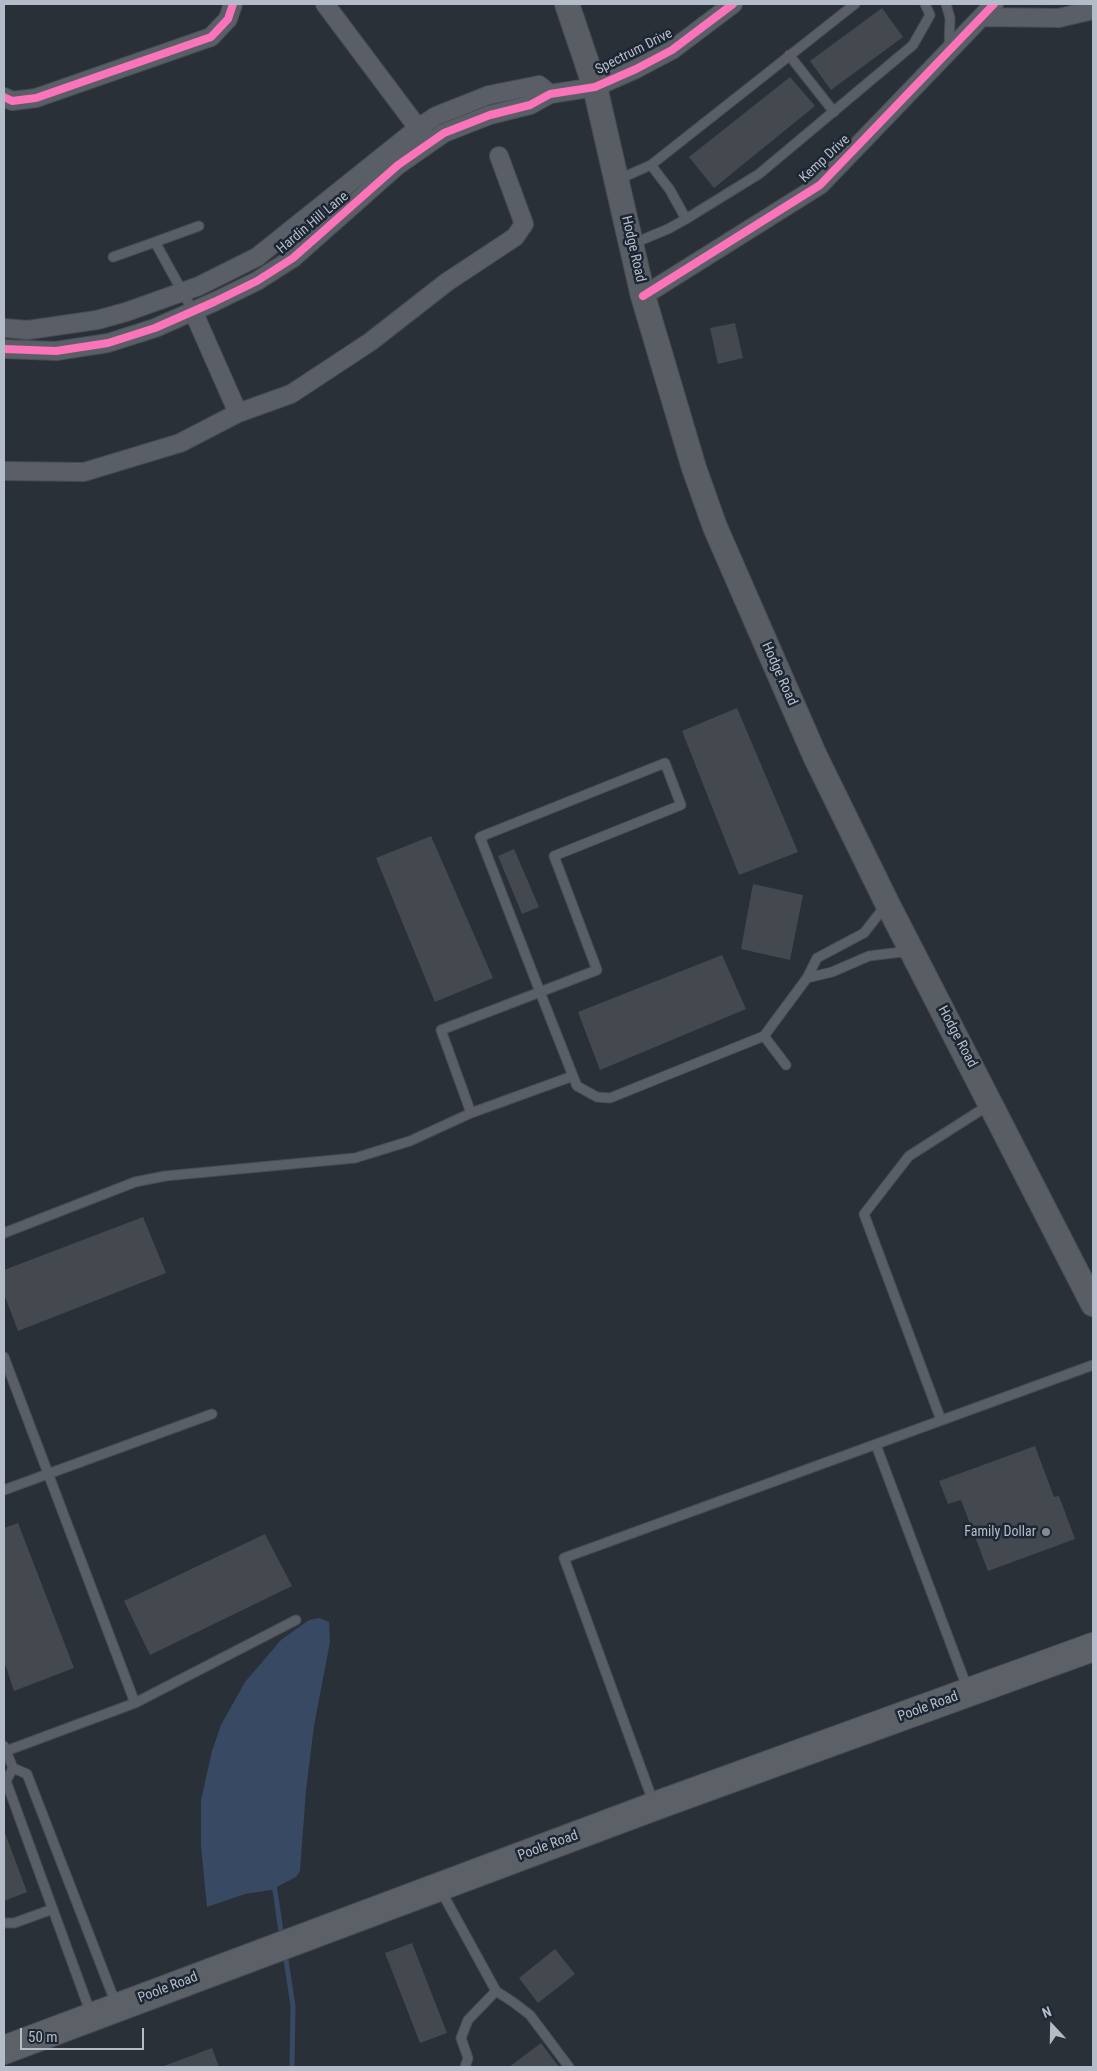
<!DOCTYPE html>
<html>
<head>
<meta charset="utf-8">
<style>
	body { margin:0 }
	#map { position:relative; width:1097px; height:2071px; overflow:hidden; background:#2a3038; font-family:"Roboto Condensed",sans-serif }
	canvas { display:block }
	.frame { position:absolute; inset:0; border:5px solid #b4bcc9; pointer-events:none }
	.north { position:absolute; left:1027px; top:2001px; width:50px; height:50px; -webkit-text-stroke:4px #1d2633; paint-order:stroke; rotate:339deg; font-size:14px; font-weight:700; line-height:20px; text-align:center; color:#b4bcc9 }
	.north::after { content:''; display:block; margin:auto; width:18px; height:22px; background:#b4bcc9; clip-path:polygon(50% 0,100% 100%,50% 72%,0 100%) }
	.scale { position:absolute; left:20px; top:2028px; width:124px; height:22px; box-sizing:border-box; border:2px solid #b4bcc9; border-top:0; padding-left:6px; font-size:15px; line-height:18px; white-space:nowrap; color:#b4bcc9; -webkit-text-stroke:4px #1d2633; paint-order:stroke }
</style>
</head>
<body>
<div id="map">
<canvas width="1097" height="2071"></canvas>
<div class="frame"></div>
<div class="north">N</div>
<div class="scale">50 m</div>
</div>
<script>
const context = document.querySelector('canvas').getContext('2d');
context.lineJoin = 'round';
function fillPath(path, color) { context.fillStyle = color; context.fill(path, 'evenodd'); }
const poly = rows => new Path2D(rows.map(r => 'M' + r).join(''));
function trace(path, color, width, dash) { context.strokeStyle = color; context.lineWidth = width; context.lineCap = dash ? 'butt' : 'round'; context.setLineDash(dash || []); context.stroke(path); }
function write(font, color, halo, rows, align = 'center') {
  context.font = font + ' "Roboto Condensed",sans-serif'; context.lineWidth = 5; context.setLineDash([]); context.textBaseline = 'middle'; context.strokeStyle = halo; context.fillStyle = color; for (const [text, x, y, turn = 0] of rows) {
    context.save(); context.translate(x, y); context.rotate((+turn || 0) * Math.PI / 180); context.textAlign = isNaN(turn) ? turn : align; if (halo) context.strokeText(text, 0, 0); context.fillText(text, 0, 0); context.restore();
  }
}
fillPath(poly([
	[319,1618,329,1622,330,1642,314,1726,306,1790,300,1871,296,1877,271,1890,245,1894,207,1907,201,1846,201,1800,212,1751,221,1725,245,1682,281,1640,309,1620]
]), '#384963');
trace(poly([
	[274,1884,282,1938],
	[285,1953,293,2006,292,2067]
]), '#384963', 5);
fillPath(poly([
	[882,8,903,37,831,90,810,61],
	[790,77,815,106,714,188,689,157],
	[735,323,743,358,718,364,710,328],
	[737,708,798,852,739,875,682,731],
	[431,836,493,978,435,1002,376,858],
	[514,849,539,907,522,914,498,856],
	[753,884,803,895,790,960,741,949],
	[722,955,746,1009,600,1070,578,1012],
	[143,1217,166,1273,18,1331,4,1294,4,1270],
	[1035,1446,1054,1497,1059,1496,1075,1539,988,1571,961,1500,948,1504,939,1481],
	[18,1523,74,1668,14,1691,4,1661,4,1528],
	[265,1534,292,1586,150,1655,124,1601],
	[4,1833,5,1833,27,1892,4,1901],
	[412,1943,447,2033,420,2043,385,1953],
	[555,1949,575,1974,538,2003,519,1978],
	[541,2043,559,2067,509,2067],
	[212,2048,219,2067,165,2067,164,2066]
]), '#444950');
const service = poly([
	[946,4,950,18,949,48],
	[789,55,834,112],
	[617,180,651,165,855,4],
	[686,219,759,174,913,45,930,15,925,4],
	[632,244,668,229,686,219,670,190,651,165],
	[113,257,155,242],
	[193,311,155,242,199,226],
	[807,978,832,972,869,956,910,951],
	[764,1036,786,1065],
	[573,1076,471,1113,441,1030,540,992,597,970,554,856,681,805,665,763,480,837,540,992,573,1076,577,1086,597,1097,610,1098,764,1036,807,978,817,958,864,933,886,905],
	[4,1233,135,1182,165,1176,355,1158,410,1141,471,1113],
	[4,1357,135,1703,6,1751,4,1746],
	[941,1420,864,1214,909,1156,989,1105],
	[876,1445,968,1690],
	[4,1490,212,1414],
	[135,1703,296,1620],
	[4,1752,6,1751,13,1768,27,1774,116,2004],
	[13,1768,6,1781,91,2014],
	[654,1804,564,1558,1093,1365],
	[440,1889,496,1991,513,2002,530,2015,569,2067],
	[4,1923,14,1923,53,1909],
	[465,2067,468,2058,461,2038,468,2020,496,1991]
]);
const minor = poly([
	[325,4,424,136],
	[982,17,1059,18,1093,10],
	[4,97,12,101,36,98,211,37,228,19,233,4],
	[643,296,820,185,994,4],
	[193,311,238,413,291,394,370,342,447,282,515,237,524,224,499,156],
	[4,328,28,330,97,320,126,312,199,286,257,257,418,128,436,116,489,95,539,85,550,94],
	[4,349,56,351,108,343,155,328,214,302,257,281,293,258,398,165,444,133,490,115,530,105,550,94,595,87,636,69,672,50,733,4],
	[4,471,84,472,180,443,238,413]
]);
const secondary = poly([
	[567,4,595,87,643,296,694,468,715,527,815,756,887,903,1093,1304]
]);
const primary = poly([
	[4,2050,655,1806,1093,1647]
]);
trace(service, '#484c53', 11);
trace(minor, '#484c53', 20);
trace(secondary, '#484c53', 26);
trace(primary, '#484c55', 30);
trace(service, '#5a5e66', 9);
trace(minor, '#5a5e66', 18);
trace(secondary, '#595d64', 24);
trace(primary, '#5c6168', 28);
trace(poly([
	[4,97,12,101,36,98,211,37,228,19,233,4],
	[643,296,820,185,994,4],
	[4,349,56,351,108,343,155,328,214,302,257,281,293,258,398,165,444,133,490,115,530,105,550,94,595,87,636,69,672,50,733,4]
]), '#fb73b8', 8);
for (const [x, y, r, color] of [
	[1046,1532,5,"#848b96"]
]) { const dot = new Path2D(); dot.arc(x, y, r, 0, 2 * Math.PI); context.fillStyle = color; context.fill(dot); trace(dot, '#1d2633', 2); }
write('14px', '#b4bcc9', '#1d2633', [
	["Spectrum Drive",634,52,-27],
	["Kemp Drive",825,159,-43],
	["Hardin Hill Lane",313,223,-40],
	["Hodge Road",633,249,77],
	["Hodge Road",779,674,66],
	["Hodge Road",957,1037,62],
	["Poole Road",928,1707,-20],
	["Poole Road",548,1846,-20],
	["Poole Road",168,1988,-21]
]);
write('14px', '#b4bcc9', '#1d2633', [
	["Family Dollar",1036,1532]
], 'right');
</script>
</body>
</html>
